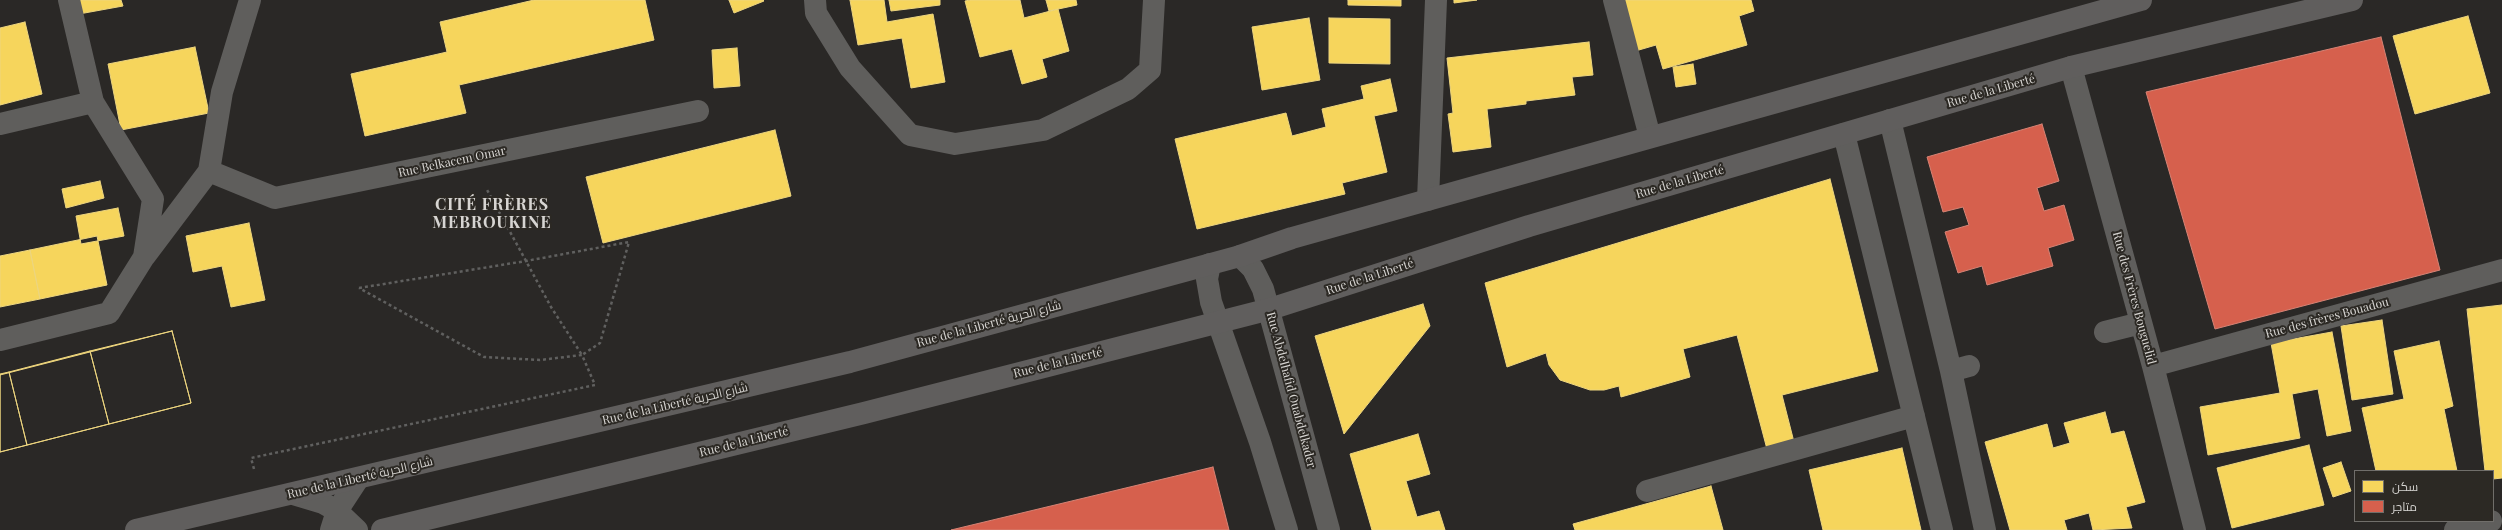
<!DOCTYPE html>
<html>
<head>
<meta charset="utf-8">
<style>
	body { margin:0 }
	#map { position:relative; width:2502px; height:530px; overflow:hidden; background:#2a2826; font-family:"Playfair Display",Cairo,serif }
	canvas { display:block }
	.legend { position:absolute; left:2354px; top:470px; width:140px; height:52px; box-sizing:border-box; background:#2c2924; border:1px solid #706e6a; margin:0; padding:5px 7px; list-style:none; font-size:12px; color:#d7d5d2 }
	.legend li { display:flex; align-items:center; gap:8px; height:20px }
	.legend b { width:20px; border:1px solid #706e6a }
</style>
</head>
<body>
<div id="map">
<canvas width="2502" height="530"></canvas>
<ul class="legend">
<li><b style="height:11px;background:#f6d55c"></b>سكن</li>
<li><b style="height:11px;background:#d6604d"></b>متاجر</li>
</ul>
</div>
<script>
const context = document.querySelector('canvas').getContext('2d');
context.lineJoin = 'round';
function fillPath(path, color) { context.fillStyle = color; context.fill(path, 'evenodd'); }
const poly = rows => new Path2D(rows.map(r => 'M' + r).join(''));
function trace(path, color, width, dash) { context.strokeStyle = color; context.lineWidth = width; context.lineCap = dash ? 'butt' : 'round'; context.setLineDash(dash || []); context.stroke(path); }
function write(font, color, halo, rows, align = 'center') {
  context.font = font + ' "Playfair Display",Cairo,serif'; context.lineWidth = 4; context.setLineDash([]); context.textBaseline = 'middle'; context.strokeStyle = halo; context.fillStyle = color; for (const [text, x, y, turn = 0] of rows) {
    context.save(); context.translate(x, y); context.rotate((+turn || 0) * Math.PI / 180); context.textAlign = isNaN(turn) ? turn : align; if (halo) context.strokeText(text, 0, 0); context.fillText(text, 0, 0); context.restore();
  }
}
const homes = poly([
	[76,0,121,0,123,6,79,14,76,0],
	[534,0,645,0,654,40,459,85,466,113,365,136,351,74,447,52,440,22,534,0],
	[729,0,763,0,764,1,734,13,729,0],
	[850,0,884,0,887,22,933,14,945,82,911,88,902,38,858,45,850,0],
	[889,0,940,0,940,5,891,11,889,0],
	[970,0,1020,0,1024,18,1058,9,1069,51,1042,59,1047,77,1022,84,1012,49,980,57,965,1,970,0],
	[1046,0,1076,0,1077,5,1049,11,1046,0],
	[1348,0,1401,0,1401,6,1348,5,1348,0],
	[1454,0,1477,0,1454,3,1454,0],
	[1617,0,1751,0,1754,11,1739,16,1747,45,1663,69,1656,45,1632,52,1617,0],
	[2468,16,2490,93,2415,114,2393,36,2468,16],
	[1309,18,1320,80,1262,90,1252,27,1309,18],
	[1329,18,1390,19,1390,64,1329,63,1329,18],
	[25,22,42,94,0,105,0,28,25,22],
	[1589,42,1593,75,1572,77,1575,95,1526,101,1526,104,1487,109,1491,147,1453,152,1448,114,1453,113,1447,58,1589,42],
	[195,47,209,113,121,130,108,64,195,47],
	[737,48,740,86,714,88,712,50,737,48],
	[1693,64,1696,84,1676,87,1673,67,1693,64],
	[1390,79,1397,111,1374,116,1387,172,1342,183,1345,194,1197,229,1175,139,1286,113,1292,136,1326,127,1322,109,1364,99,1361,86,1390,79],
	[775,130,791,196,603,243,586,177,775,130],
	[1830,179,1878,371,1782,395,1795,446,1768,453,1737,335,1683,349,1690,377,1621,397,1619,386,1604,390,1590,390,1560,380,1549,365,1546,353,1507,367,1485,283,1830,179],
	[100,181,104,198,66,208,62,189,100,181],
	[118,208,124,236,81,244,76,216,118,208],
	[249,223,265,300,231,307,222,266,193,272,186,236,249,223],
	[97,236,107,285,40,299,30,250,97,236],
	[30,250,40,299,0,307,0,256,30,250],
	[1423,304,1430,326,1344,434,1315,336,1423,304],
	[2502,305,2502,478,2493,479,2493,471,2485,471,2467,309,2502,305],
	[2382,320,2393,394,2352,400,2341,326,2382,320],
	[172,331,191,403,0,452,0,375,172,331],
	[172,331,191,403,109,424,90,351,172,331],
	[2332,332,2351,431,2327,436,2318,389,2292,394,2300,438,2208,455,2200,407,2280,393,2271,343,2332,332],
	[2439,341,2453,406,2444,409,2457,471,2376,471,2362,408,2404,399,2394,351,2439,341],
	[90,351,109,424,27,445,9,372,90,351],
	[9,372,27,445,0,452,0,374,9,372],
	[2105,412,2111,434,2124,431,2145,502,2126,507,2132,528,2093,530,2089,513,2064,520,2067,530,2010,530,1985,442,2047,424,2053,448,2070,443,2064,423,2105,412],
	[1418,434,1430,474,1406,481,1417,517,1439,511,1445,530,1372,530,1350,454,1418,434],
	[2309,445,2324,505,2232,528,2217,468,2309,445],
	[1902,448,1921,530,1823,530,1809,470,1902,448],
	[2341,462,2351,491,2333,497,2323,468,2341,462],
	[1711,486,1723,530,1575,530,1573,524,1711,486]
]);
fillPath(homes, '#f6d55c');
trace(homes, '#edd57f', 1);
const shops = poly([
	[2381,37,2440,270,2215,329,2146,92,2381,37],
	[2042,124,2059,181,2037,188,2044,211,2064,205,2074,240,2048,248,2053,266,1987,285,1982,266,1958,273,1945,232,1969,225,1963,207,1943,212,1927,157,2042,124],
	[1213,467,1229,530,951,530,1213,467]
]);
fillPath(shops, '#d6604d');
trace(shops, '#d68375', 1);
trace(poly([
	[359,288,526,261,629,242,600,343,582,355,551,307,526,261,486,188],
	[254,469,251,458,595,385,582,355,540,360,484,357,359,288]
]), '#60605f', 2.5, [3, 3]);
trace(poly([
	[69,0,93,102],
	[815,0,816,13,850,68,910,135,955,144,1043,130,1128,89,1150,70,1154,0],
	[1614,0,1650,137],
	[2071,67,2153,366,2195,530],
	[1890,120,1951,371,1985,530],
	[0,124,93,102,153,199,144,257,109,313,0,340],
	[1844,134,1942,530],
	[209,171,275,198,698,111],
	[1428,200,1436,0],
	[145,256,209,171,222,92,250,0],
	[1240,256,1253,269,1263,289,1329,530],
	[1210,264,1207,279,1211,302,1260,442,1287,530],
	[2105,332,2141,323],
	[2153,366,2502,270],
	[1951,371,1969,366],
	[1647,491,1914,416],
	[293,494,323,503,337,511,357,530],
	[331,530,337,511,358,479],
	[2455,530,2491,521]
]), '#5f5e5c', 22);
trace(poly([
	[136,530,850,362,1240,256,1292,238,2141,0],
	[382,530,864,413,1270,309,1529,226,2071,67,2352,0]
]), '#605e5d', 22);
write('12px', '#d7d5d2', '#2c2924', [
	["Rue de la Liberté",1991,91,-16],
	["Rue Belkacem Omar",452,162,-12],
	["Rue de la Liberté",1680,182,-16],
	["Rue de la Liberté",1370,277,-18],
	["Rue des Frères Bouguelid",2134,298,75],
	["Rue des frères Bouadou",2327,318,-15],
	["Rue de la Liberté شارع الحرية",989,324,-15],
	["Rue de la Liberté",1058,363,-14],
	["Rue Abdelhafid Ouabdelkader",1291,390,75],
	["Rue de la Liberté شارع الحرية",675,404,-13],
	["Rue de la Liberté",744,442,-14],
	["Rue de la Liberté شارع الحرية",360,478,-13]
]);
context.letterSpacing = '1px';
write('bold 16px', '#d7d5d2', '#2c2924', [
	["CITÉ FRÈRES",492,205],
	["MEBROUKINE",492,223]
]);
context.letterSpacing = '0px';
</script>
</body>
</html>
